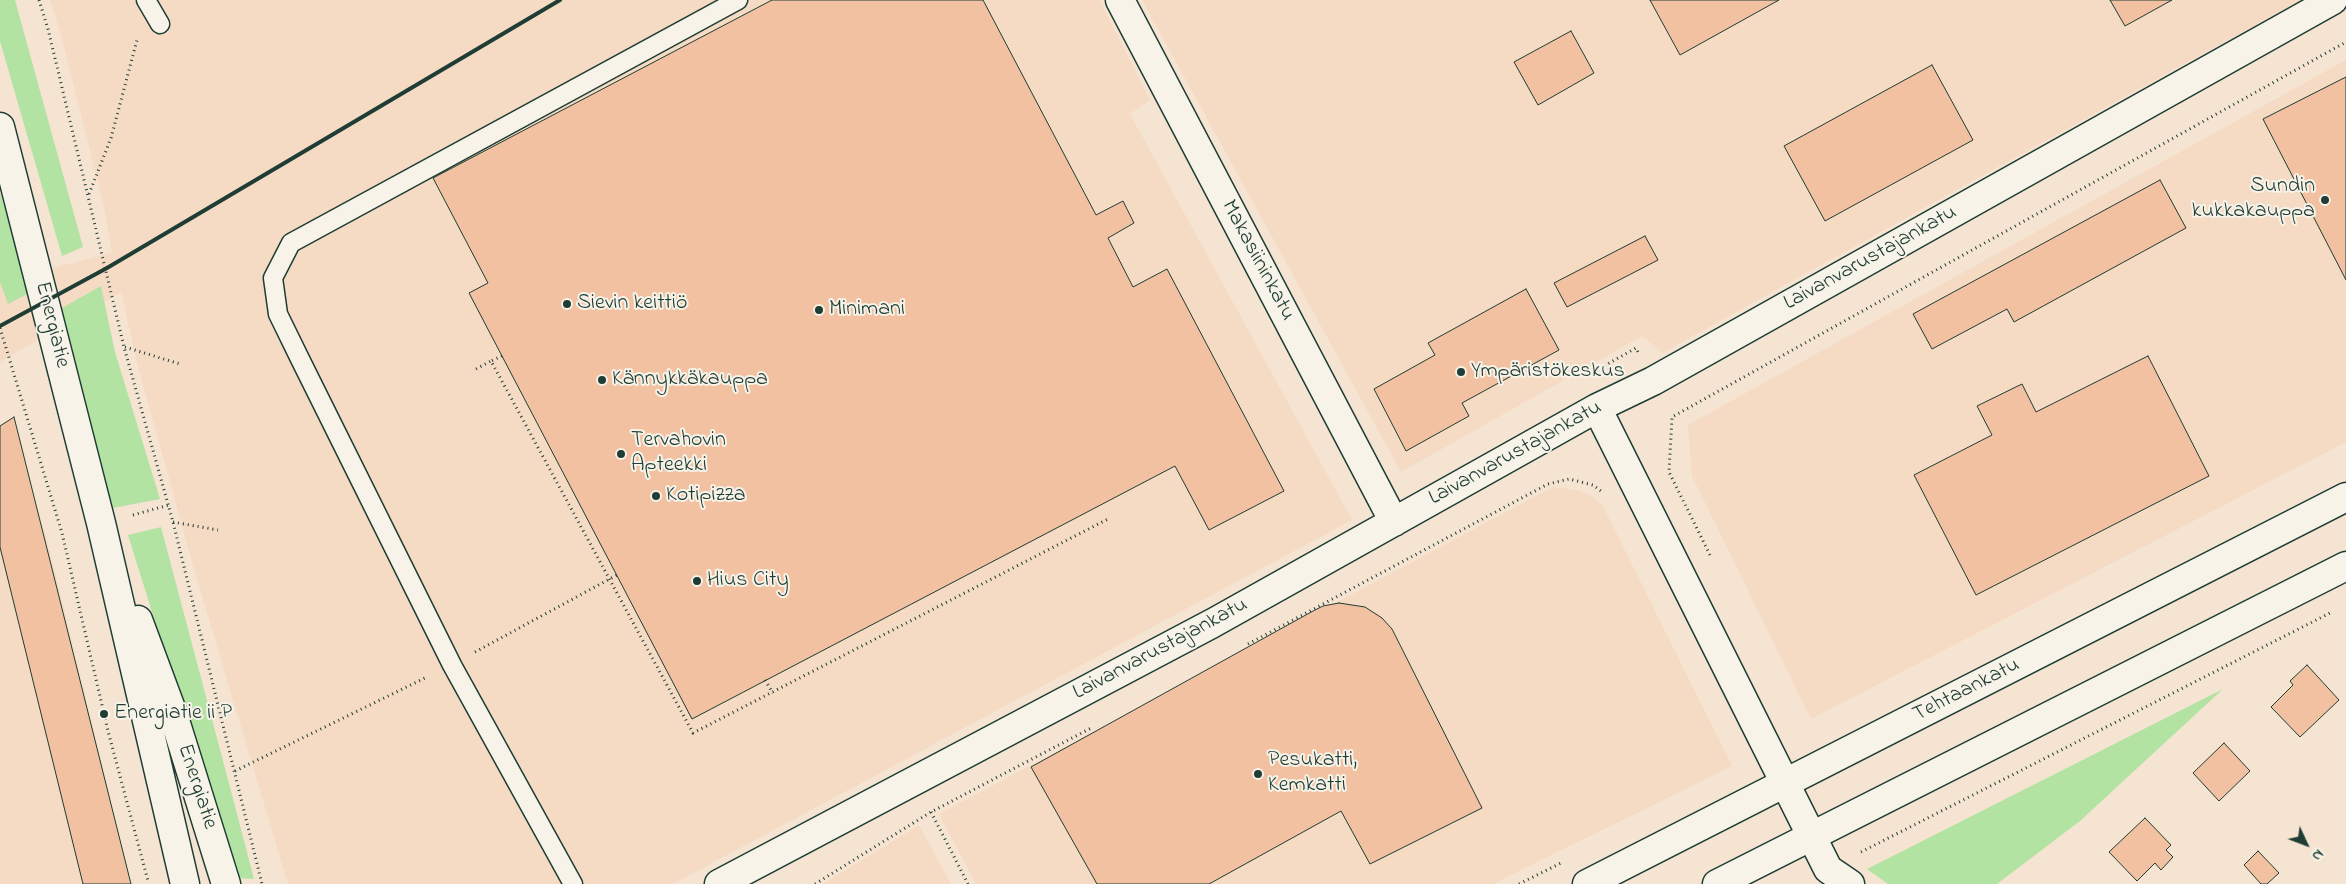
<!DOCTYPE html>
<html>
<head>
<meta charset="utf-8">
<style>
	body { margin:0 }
	#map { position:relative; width:2346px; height:884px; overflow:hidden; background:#f6e4d3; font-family:"Indie Flower",sans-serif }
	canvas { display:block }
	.north { position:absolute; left:2281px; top:819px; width:50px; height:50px; -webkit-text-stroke:4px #f7f3e8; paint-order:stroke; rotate:133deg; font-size:14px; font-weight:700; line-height:20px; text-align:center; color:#1f3d34 }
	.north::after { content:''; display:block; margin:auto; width:18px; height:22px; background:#1f3d34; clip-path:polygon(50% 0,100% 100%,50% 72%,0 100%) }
</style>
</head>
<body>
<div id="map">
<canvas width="2346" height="884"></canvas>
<div class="north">N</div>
</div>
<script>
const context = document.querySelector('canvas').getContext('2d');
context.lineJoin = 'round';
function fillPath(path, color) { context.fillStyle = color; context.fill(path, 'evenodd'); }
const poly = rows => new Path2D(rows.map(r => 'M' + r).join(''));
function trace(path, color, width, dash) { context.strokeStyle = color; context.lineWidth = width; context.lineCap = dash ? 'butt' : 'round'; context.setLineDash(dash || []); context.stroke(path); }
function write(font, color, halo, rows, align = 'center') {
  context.font = font + ' "Indie Flower",sans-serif'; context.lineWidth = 4; context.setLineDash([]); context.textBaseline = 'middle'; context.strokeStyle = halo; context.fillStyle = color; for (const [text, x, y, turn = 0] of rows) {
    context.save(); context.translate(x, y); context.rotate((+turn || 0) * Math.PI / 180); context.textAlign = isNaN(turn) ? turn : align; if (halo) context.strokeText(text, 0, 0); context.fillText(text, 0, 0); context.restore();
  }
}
fillPath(poly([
	[50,0,1100,0,1150,100,1130,114,1352,520,673,884,288,884,194,569,137,363,121,292,0,362,0,281,112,253,103,202,60,31],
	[1142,0,2300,0,1662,353,1642,336,1401,472],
	[2346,60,2346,442,1811,719,1692,476,1688,425],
	[11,425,47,539,131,884,0,884,0,432],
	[1553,487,1577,490,1591,495,1603,506,1732,766,1493,884,976,884,939,814],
	[919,825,951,884,823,884]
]), '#f5dac4');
fillPath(poly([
	[0,0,15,0,83,247,62,256,0,41],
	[0,193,31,292,8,304,0,282],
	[101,286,115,352,160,499,113,508,62,308],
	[161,527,231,791,254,879,235,878,128,535],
	[2223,689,2080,821,1997,884,1888,884,1867,869]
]), '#b2e3a3');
const building = poly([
	[772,0,983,0,1096,215,1123,201,1134,223,1108,238,1133,287,1167,269,1284,491,1209,530,1175,466,692,719,469,293,488,283,433,178,772,0],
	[1650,0,1779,0,1680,55,1650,0],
	[2110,0,2172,0,2125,26,2110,0],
	[1571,31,1594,73,1538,105,1514,62,1571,31],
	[1932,65,1973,140,1825,221,1784,146,1932,65],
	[2346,77,2346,280,2263,119,2346,77],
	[2160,180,2186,228,2014,322,2007,309,1932,349,1913,314,2160,180],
	[1645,236,1658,260,1567,307,1554,283,1645,236],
	[1526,289,1559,350,1462,403,1469,416,1406,451,1374,389,1435,355,1428,343,1526,289],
	[2148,356,2209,476,1976,595,1914,475,1992,435,1977,406,2022,384,2036,412,2148,356],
	[14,417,131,884,83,884,0,547,0,426,14,417],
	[1339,603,1365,607,1382,618,1392,629,1482,808,1370,864,1341,811,1209,884,1097,884,1031,767,1313,611,1323,606,1339,603],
	[2307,665,2339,700,2300,737,2271,707,2293,685,2290,681,2307,665],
	[2224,743,2250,771,2219,801,2193,773,2224,743],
	[2145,818,2171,845,2166,850,2173,857,2161,870,2155,863,2137,881,2109,852,2145,818],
	[2258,851,2279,873,2267,884,2261,884,2244,865,2258,851]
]);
fillPath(building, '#f2c1a2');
trace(building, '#1f3d34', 1);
const lane = poly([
	[146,0,160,24],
	[573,884,452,665,300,359,278,314,273,278,291,243,738,0]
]);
const street = poly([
	[1120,0,1394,522],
	[1597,408,1828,869,1850,884],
	[719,884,1213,623,1597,408,1653,381,2333,0]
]);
const secondary = poly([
	[0,127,101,523,185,884],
	[138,620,173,714,226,884],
	[1587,884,2346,497],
	[1717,884,2346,566]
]);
trace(lane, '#1f3d34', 21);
trace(street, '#1f3d34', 31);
trace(secondary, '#1f3d34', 31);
trace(poly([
	[39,0,48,29,124,347,173,522,262,884],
	[89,194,111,138,137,40],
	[0,328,62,533,108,731,148,881],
	[125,347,180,364],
	[502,356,491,361,693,733,1108,519],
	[1604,366,1636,348,1638,352],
	[476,369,491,361],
	[133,515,169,505],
	[173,522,218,530],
	[1710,555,1669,472,1672,417,2346,42],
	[1248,644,1548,484,1569,479,1593,485,1601,491],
	[475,652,617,575],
	[765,680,773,693],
	[235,771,427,677],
	[931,812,968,884],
	[1861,852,2330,613],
	[815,884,931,812,1093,727],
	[1519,884,1561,863]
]), '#1f3d34', 3, [1, 4]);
trace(lane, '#f7f3e8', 18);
trace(street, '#f7f3e8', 28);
trace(secondary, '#f7f3e8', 28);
trace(poly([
	[0,326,107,268,560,0]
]), '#1f3d34', 4);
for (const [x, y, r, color] of [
	[2325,200,5,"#1f3d34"],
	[567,304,5,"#1f3d34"],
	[819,310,5,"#1f3d34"],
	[1461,372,5,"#1f3d34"],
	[602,380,5,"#1f3d34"],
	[621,454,5,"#1f3d34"],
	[656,496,5,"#1f3d34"],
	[697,581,5,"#1f3d34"],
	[104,714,5,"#1f3d34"],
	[1258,774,5,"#1f3d34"]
]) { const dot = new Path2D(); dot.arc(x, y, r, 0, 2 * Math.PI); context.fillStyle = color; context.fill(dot); trace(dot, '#f7f3e8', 2); }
write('22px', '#1f3d34', '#f7f3e8', [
	["Sundin",2315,187,"right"],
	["kukkakauppa",2315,212,"right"],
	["Sievin keittiö",577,304],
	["Minimani",829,310],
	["Ympäristökeskus",1471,372],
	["Kännykkäkauppa",612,380],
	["Tervahovin",631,441],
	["Apteekki",631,466],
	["Kotipizza",666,496],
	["Hius City",707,581],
	["Energiatie ii P",114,714],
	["Pesukatti,",1268,761],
	["Kemkatti",1268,786]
], 'left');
write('22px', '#1f3d34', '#f7f3e8', [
	["Laivanvarustajankatu",1871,259,-29],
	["Makasiininkatu",1257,261,62],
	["Energiatie",51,325,76],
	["Laivanvarustajankatu",1516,454,-29],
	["Laivanvarustajankatu",1161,650,-28],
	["Tehtaankatu",1967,691,-27],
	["Energiatie",196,787,72]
]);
</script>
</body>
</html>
